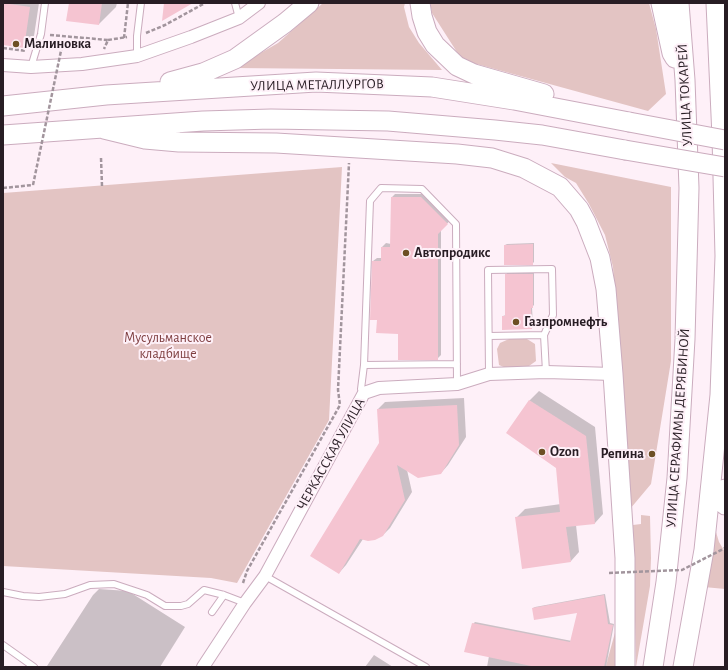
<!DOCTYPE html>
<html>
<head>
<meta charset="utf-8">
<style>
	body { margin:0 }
	#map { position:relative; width:728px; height:670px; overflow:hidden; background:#fef0f8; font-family:"Alegreya Sans",sans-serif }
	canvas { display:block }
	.frame { position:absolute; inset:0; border:4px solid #281d24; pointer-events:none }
</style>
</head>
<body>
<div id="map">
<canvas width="728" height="670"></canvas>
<div class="frame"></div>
</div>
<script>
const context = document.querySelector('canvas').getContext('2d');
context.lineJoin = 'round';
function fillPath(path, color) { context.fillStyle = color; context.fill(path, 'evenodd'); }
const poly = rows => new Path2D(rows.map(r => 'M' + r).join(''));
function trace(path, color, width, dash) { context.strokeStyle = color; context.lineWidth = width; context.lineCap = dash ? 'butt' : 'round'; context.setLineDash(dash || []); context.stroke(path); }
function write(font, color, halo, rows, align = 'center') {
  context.font = font + ' "Alegreya Sans",sans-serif'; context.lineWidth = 4; context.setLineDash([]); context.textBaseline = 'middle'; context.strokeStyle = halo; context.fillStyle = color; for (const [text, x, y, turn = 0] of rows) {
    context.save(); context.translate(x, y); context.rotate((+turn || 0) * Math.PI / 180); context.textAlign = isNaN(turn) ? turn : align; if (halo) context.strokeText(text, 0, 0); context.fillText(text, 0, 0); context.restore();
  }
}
fillPath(poly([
	[323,3,405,3,404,7,409,27,419,43,442,70,235,68,278,43],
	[430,3,649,3,656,29,666,94,648,111,462,60,432,13],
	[551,163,671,187,671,361,651,484,630,509,613,267,605,235,589,204,576,183,565,177],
	[342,167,329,420,237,583,211,578,3,566,3,193],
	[509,339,527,339,535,344,536,361,529,366,506,368,499,365,497,349,500,343],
	[641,515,650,516,651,558,650,586,636,667,633,525,641,524],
	[713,522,719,542,725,552,725,589,704,587],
	[616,629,615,667,606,667,608,658]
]), '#e3c4c3');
fillPath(poly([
	[3,3,39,3,34,36,23,47,3,44],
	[70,3,117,3,116,7,99,24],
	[395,194,425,194,451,220,441,229,441,355,437,359,378,319,373,261,377,258,382,258,382,247,386,243,391,244,392,197],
	[534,243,534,262,532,264,505,245,507,244],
	[507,273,534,273,534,305,532,307,533,327,531,328,503,316,506,315,506,275],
	[539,391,595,427,603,514,595,523,576,525,579,552,571,561,516,518,525,509,561,504,557,468,508,433,530,400],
	[464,398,466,437,448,465,441,473,407,470,412,492,390,528,382,536,363,539,346,565,339,573,380,444,378,409,385,402],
	[99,589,128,591,185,627,160,667,49,667,47,666,93,595],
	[605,594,610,623,614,624,606,667,487,667,489,656,473,624,475,622,572,641,578,612,533,608,535,607],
	[374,655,393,667,365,667]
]), '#0003');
fillPath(poly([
	[3,3,30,7,24,48,3,45],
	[69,3,102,3,99,25,66,21],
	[164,3,193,3,162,21],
	[391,197,421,197,448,224,438,234,438,360,398,360,398,334,376,333,377,320,370,320,372,261,381,261,381,247,390,247],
	[533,244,533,265,504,265,504,245],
	[505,274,533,274,533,308,531,308,532,329,502,330,502,316,505,316],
	[529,400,586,436,595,524,566,527,571,562,522,569,515,517,560,512,556,468,506,433],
	[457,405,459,445,441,474,418,478,397,465,405,500,383,536,375,540,368,541,360,539,339,574,310,556,379,443,377,409],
	[604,595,608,624,613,625,604,667,536,667,464,652,472,623,570,642,577,613,534,620,532,608]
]), '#f5c4d1');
const service = poly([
	[235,3,239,18],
	[137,56,137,36,141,3],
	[31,67,41,34,45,3],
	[489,336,544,335],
	[364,365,457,364],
	[489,374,488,270,552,269,553,315,544,335,546,372],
	[364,393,361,389,364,365,370,201,381,188,422,189,456,224,457,384],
	[265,576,426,667],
	[3,592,23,596,39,597,65,594,90,585,114,584,147,595,165,606,181,606,188,604,204,590,224,595,245,603],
	[212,612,224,595],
	[3,645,34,667]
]);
const minor = poly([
	[3,65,31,67,82,64,137,56,191,37,239,18,259,3],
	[203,667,245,603,265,576,364,393,379,388,457,384,489,374,546,372,613,374]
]);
const primary = poly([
	[420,3,422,16,427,32,435,45,457,66,474,74,544,94],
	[661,3,672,53,675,58],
	[170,82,203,73,235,59,285,23,309,3],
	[3,106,106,95,316,82,432,87,514,100,629,122],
	[104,129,145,139,179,142,276,143,457,154,492,158,524,168,560,187,579,209,586,222,600,258,606,289,613,374,625,558,625,667],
	[3,135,203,121,271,119,388,121,495,130,542,135,625,150],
	[725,489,725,505],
	[653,667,666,582,677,478,685,339,689,188,685,80,679,3],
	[683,667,704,550,720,395,725,256,722,137,716,3]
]);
trace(service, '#cbacbe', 8);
trace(minor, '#cbacbe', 14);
trace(primary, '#cbacbe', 21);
trace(poly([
	[146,33,165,25,205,3],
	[50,35,108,40,104,49],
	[124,38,128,3],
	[108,40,127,37],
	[62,46,85,49],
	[3,48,26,51],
	[101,158,102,186],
	[3,188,33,185],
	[243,583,247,571,340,405,338,390,349,163]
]), '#a2959d', 2.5, [4, 2]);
trace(service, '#fff', 6);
trace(minor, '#fff', 12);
trace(primary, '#fff', 19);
const primaryBridge = poly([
	[629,122,725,140],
	[625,150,725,167]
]);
trace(primaryBridge, '#cbacbe', 21, []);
trace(poly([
	[33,185,62,46],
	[609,573,682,570,725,548]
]), '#a2959d', 2.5, [4, 2]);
trace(primaryBridge, '#fff', 19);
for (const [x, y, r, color] of [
	[16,44,4,"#6d4f24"],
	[406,253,4,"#6d4f24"],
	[516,322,4,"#6d4f24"],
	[542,452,4,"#6d4f24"],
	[652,454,4,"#6d4f24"]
]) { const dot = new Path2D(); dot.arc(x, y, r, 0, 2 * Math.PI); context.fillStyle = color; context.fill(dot); trace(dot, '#fef0f8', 1.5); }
write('bold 14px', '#281d24', '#fef0f8', [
	["Малиновка",24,44],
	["Автопродикс",414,253],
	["Газпромнефть",524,322],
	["Ozon",550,452],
	["Репина",644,454,"right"]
], 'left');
write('14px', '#281d24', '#fef0f8', [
	["УЛИЦА МЕТАЛЛУРГОВ",317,85,-1],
	["УЛИЦА ТОКАРЕЙ",685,95,-93],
	["УЛИЦА СЕРАФИМЫ ДЕРЯБИНОЙ",678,428,-86],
	["ЧЕРКАССКАЯ УЛИЦА",331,454,-61]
]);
write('14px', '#7f3f41', '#fef0f8', [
	["Мусульманское",168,338],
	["кладбище",168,354]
]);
</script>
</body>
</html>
